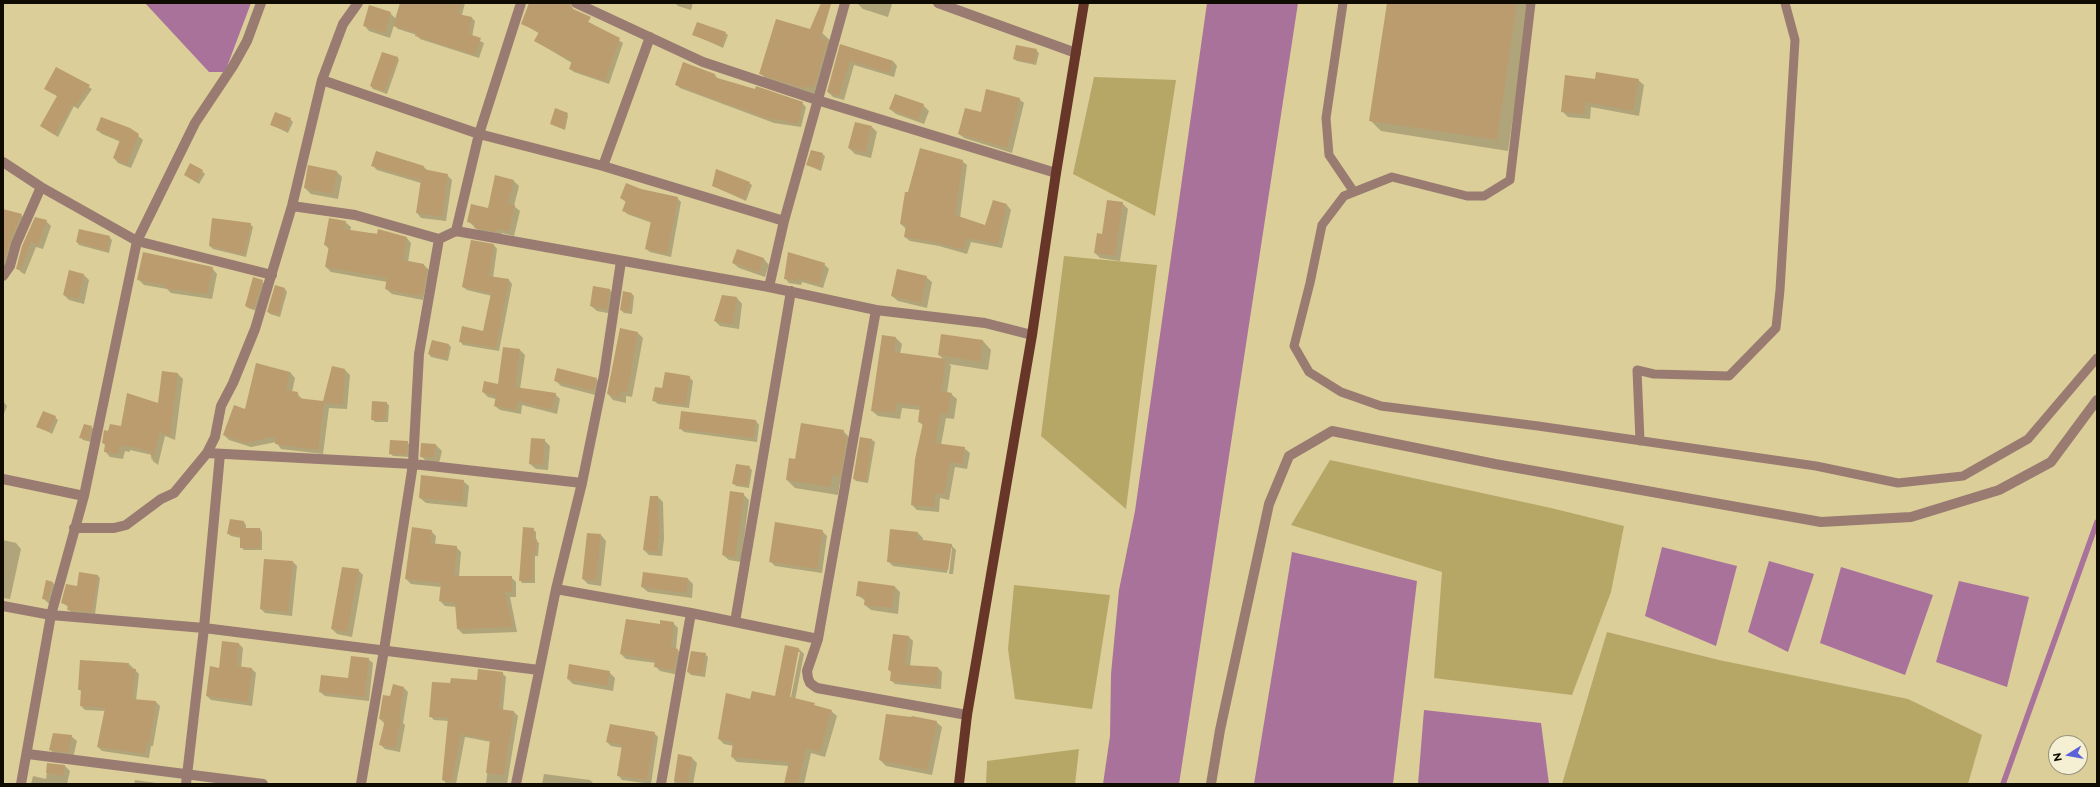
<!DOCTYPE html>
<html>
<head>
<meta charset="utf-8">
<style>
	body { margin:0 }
	#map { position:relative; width:2100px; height:787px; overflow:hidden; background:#dbce99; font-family:Montserrat,sans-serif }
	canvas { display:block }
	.frame { position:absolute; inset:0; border:4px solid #100b00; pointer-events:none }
	.north { position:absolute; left:2048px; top:735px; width:40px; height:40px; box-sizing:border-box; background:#f5efd4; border:1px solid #99947f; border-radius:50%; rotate:259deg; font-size:11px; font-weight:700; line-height:16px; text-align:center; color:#100b00 }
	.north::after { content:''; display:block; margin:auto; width:14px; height:18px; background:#5a61d9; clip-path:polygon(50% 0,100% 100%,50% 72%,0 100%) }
</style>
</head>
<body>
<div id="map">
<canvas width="2100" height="787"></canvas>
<div class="frame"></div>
<div class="north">N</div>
</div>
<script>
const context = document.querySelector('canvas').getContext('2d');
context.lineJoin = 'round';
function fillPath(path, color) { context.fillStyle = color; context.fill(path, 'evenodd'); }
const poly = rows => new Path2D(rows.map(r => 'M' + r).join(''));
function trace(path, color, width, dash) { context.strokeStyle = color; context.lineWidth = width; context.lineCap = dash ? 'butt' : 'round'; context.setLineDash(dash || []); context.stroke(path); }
fillPath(poly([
	[1094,77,1176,80,1155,216,1073,174],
	[1064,256,1157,265,1126,509,1041,436],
	[1330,460,1551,508,1624,526,1611,592,1572,695,1434,678,1442,572,1291,525],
	[1014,585,1110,595,1092,709,1015,699,1008,649],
	[1607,632,1719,660,1908,699,1982,735,1968,784,1562,784],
	[1079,749,1075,784,986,784,987,761]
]), '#b6a767');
fillPath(poly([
	[145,3,251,3,225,72,209,72],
	[1207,3,1298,3,1179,784,1103,784,1110,736,1111,674,1119,590,1135,511],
	[1662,547,1737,566,1716,646,1645,616],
	[1292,552,1417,581,1393,784,1254,784],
	[1769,561,1814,574,1788,652,1748,632],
	[1841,567,1933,595,1905,675,1820,643],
	[1959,581,2029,597,2007,687,1936,662],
	[1424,710,1541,723,1549,784,1418,784]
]), '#a9729b');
fillPath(poly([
	[401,3,465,3,462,15,472,18,475,21,472,37,484,43,479,58,420,39,417,35,398,29,394,25,390,38,369,31,364,25,390,13,396,19],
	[531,3,558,3,623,43,609,84,574,72,570,69,572,63,535,41,540,34,522,23],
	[675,3,693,3,691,10,678,6],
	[857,3,890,3,892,4,888,17,863,9],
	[1388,3,1530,3,1508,151,1381,131,1370,120],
	[725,33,728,35,723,48,693,34],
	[822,33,831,41,814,97,769,82,761,74],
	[841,45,893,61,897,66,894,77,854,65,844,100,833,97,828,92],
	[1036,50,1039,53,1036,65,1017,61,1014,59],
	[397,57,399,60,387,94,373,89,371,86],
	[684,63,715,75,718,79,802,103,806,107,801,127,774,123,680,88,676,84],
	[57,69,92,89,78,109,74,106,58,137,41,126,58,96],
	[1596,80,1638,80,1644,85,1639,116,1591,107,1590,119,1568,117,1562,111],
	[1019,99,1024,103,1012,153,964,138,959,134,981,113],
	[923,105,929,111,924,124,896,114,890,109],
	[566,113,568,116,565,130,551,124],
	[290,119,293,122,288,133,272,125],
	[872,127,877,132,871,158,855,154,849,148],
	[130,129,143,140,131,168,118,163,114,158,121,142,102,134,97,130],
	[822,154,825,156,821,171,807,165],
	[962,161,967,165,960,218,986,226,1007,205,1011,210,1002,248,971,242,967,254,939,246,910,241,905,237,906,229,901,224,909,194],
	[373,166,423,166,428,171,447,175,452,180,446,221,421,218,417,213,421,183,377,170],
	[202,171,205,174,199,184,185,175],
	[337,172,342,177,338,199,311,194,305,188],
	[514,181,519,186,514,206,520,211,514,236,502,233,501,236,480,232,469,222,489,209],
	[749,183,752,185,746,201,713,186],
	[641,190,677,198,681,202,671,257,650,252,646,249,652,223,627,214,624,210,627,203,621,198],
	[1122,203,1128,209,1120,261,1100,258,1095,253],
	[3,210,21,215,26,220,8,268,3,268],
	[46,221,51,226,43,249,36,247,25,274,22,273,17,268,23,247],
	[345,222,351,227,350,231,406,237,411,243,408,262,424,265,429,270,423,300,392,294,386,289,387,282,331,272,326,267,329,249,325,245],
	[250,224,253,227,246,257,213,249,210,246],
	[109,237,112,240,109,253,79,245,77,242],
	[472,242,494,245,497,249,493,278,509,280,512,284,499,351,463,345,460,341,484,332,492,296,467,290,463,287],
	[764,259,769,265,765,277,739,268,733,263],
	[824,264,829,269,823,288,802,282,801,285,789,283,785,278],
	[212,268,217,274,212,299,171,293,167,289,144,285,138,279],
	[84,275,89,280,84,304,69,300,64,295],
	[926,277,932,282,927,308,898,301,892,296],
	[262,281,265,284,257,311,248,308,246,306],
	[285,289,287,292,280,317,270,314,268,312],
	[610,290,615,296,613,314,597,311,591,306],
	[632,294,634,296,632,314,624,313,621,310],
	[737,298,742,304,739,329,720,326,715,321],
	[638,333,643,338,632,397,626,396,626,403,613,400,608,394],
	[883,336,896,338,902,344,900,354,944,360,939,355,983,341,991,350,988,370,949,364,951,366,947,393,951,394,957,399,954,419,946,418,941,445,964,448,970,453,967,469,955,467,949,500,940,498,939,512,917,510,912,505,923,425,919,422,920,410,902,408,900,419,878,416,872,411],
	[432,341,449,345,451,347,448,361,431,357,429,354],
	[520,350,525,355,520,389,555,394,560,399,557,414,522,405,521,414,500,410,495,406,496,399,488,397,483,392,499,385],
	[345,370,350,375,347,409,329,408,323,454,281,449,276,442,251,447,229,440,224,435,245,410,290,372,295,378,292,392,297,393,302,399,323,402],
	[163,372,178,374,183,379,175,440,165,436,158,465,153,461,152,455,130,450,130,452,125,451,123,459,110,457,105,451,106,446,103,443,109,432,122,428,159,404],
	[689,377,693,381,689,408,658,404,653,400,663,389],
	[596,379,602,384,599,396,561,386,555,380],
	[3,401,7,406,3,416],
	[386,403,389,405,388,422,375,422,372,419],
	[55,417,58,420,52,434,38,426],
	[756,421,759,425,757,442,684,432,681,429],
	[91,427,94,429,91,442,83,440,81,437],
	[843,431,852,440,848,485,840,483,838,495,795,488,787,480,796,461],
	[861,438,872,440,875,442,868,483,856,481,854,479],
	[544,440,550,446,548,470,536,469,530,464],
	[407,442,410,445,409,457,393,456,390,453],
	[422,444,436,445,442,451,439,463,427,462,421,456],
	[749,467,752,470,749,488,736,486,734,484],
	[463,481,469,486,467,507,426,503,420,498],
	[743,494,749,500,741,562,729,560,723,555],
	[658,497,663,502,664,539,662,556,649,555,644,550],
	[231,520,244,522,246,525,246,529,260,529,262,532,262,550,244,550,241,547,241,538,231,536,228,533],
	[533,529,536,532,536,540,539,543,538,556,535,556,535,583,522,583,520,580],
	[431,531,436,536,435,545,456,547,461,552,459,577,511,577,516,582,516,597,510,597,517,632,463,634,458,629,457,607,445,606,440,601,441,587,411,584,406,579],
	[822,531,827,536,822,573,775,566,770,561],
	[918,533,923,538,922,541,951,545,956,550,953,574,949,574,952,548,950,548,947,573,893,566,888,561],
	[601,535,606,541,601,586,588,584,583,579],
	[3,540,16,543,21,549,10,599,3,598],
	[293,562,297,566,292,616,265,613,261,609],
	[358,570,363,575,352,637,337,634,332,629],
	[97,575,100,578,95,614,71,612,69,610,69,607,62,603,78,587],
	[688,579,693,584,692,598,648,592,642,587],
	[47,582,53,583,59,588,49,604,43,598],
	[895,587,900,592,898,614,871,610,865,605,866,601,857,595],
	[673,623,678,628,676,649,683,655,679,675,660,671,655,666,656,663,626,659,621,654,660,625],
	[894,635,909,637,913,641,910,666,938,668,942,672,941,689,895,684,891,680,892,673,889,670],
	[239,644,243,648,241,668,252,669,256,673,252,706,211,700,207,696,220,669],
	[799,649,804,654,795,700,831,711,837,716,825,757,811,753,804,784,785,784,789,766,737,762,732,757,734,746,724,744,719,739,750,700,776,697],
	[798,652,800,652,790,702,788,702],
	[705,654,708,657,705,677,691,675,688,672],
	[368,659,373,663,369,701,325,696,320,692,349,679],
	[129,664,139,674,136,701,156,702,160,706,153,746,151,746,149,758,102,751,98,747,105,711,85,710,81,706,82,692,79,689],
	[609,672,615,678,613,691,573,684,568,679],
	[502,673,506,677,503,710,514,712,518,716,507,784,486,784,491,742,465,737,456,784,447,784,443,780,449,721,434,720,430,716,451,685,478,681],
	[403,687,408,692,403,723,405,725,400,752,385,749,380,744,385,724,380,719,391,697],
	[936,722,942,727,932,775,886,766,880,760],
	[654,733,658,737,651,784,622,780,618,775,623,748,611,746,607,742],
	[71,736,77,741,73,758,56,755,50,750],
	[679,756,692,758,697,763,693,784,674,784],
	[48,764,65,766,70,771,67,784,31,784,33,776,46,779],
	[544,774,590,780,594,784,542,784],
	[135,780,164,784,134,784]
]), '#0003');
trace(poly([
	[2003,784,2097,522]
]), '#a9729b', 5.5);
fillPath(poly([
	[400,3,462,3,458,14,472,17,469,34,481,38,475,55,415,36,416,33,393,26],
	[529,3,570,3,573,9,591,17,588,22,620,38,605,81,569,69,572,61,534,41,539,32,521,24],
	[821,3,831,4,821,38,828,40,814,88,806,86,805,89,759,74,776,19,810,29],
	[1387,3,1517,3,1497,140,1369,121],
	[369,5,391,12,385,33,363,26],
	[697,22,726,32,721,46,692,35],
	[840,44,893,61,889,73,850,61,839,96,827,92],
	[1016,45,1037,49,1034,63,1013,59],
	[382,52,398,57,384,92,370,86],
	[683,62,715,74,714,77,755,89,756,86,803,102,798,124,771,118,771,120,675,85],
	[56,67,90,85,75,107,72,105,55,135,40,126,57,96,44,89],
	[1596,72,1639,79,1633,111,1586,102,1584,114,1561,112,1565,75,1595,79],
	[986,89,1020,98,1007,148,958,134,965,108,981,112],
	[895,94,924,104,918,120,889,109],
	[555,108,568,113,563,129,550,124],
	[275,112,291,118,286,131,270,125],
	[101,117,130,128,139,134,127,165,113,158,120,140,96,130],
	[855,122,872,126,865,153,848,148],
	[920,148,963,160,955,215,985,225,993,200,1007,204,998,244,967,238,963,250,934,242,904,237,906,225,900,224,905,192,908,192],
	[811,150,823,153,819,169,806,165],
	[376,151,424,166,423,169,448,174,442,217,416,213,422,173,420,180,371,166],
	[190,163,203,170,196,182,184,175],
	[308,165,337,171,333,194,304,188],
	[716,169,750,182,744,199,712,186],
	[495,175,514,180,508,204,515,205,509,231,497,229,496,232,474,228,475,224,467,222,471,204,488,208],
	[626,183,641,189,678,197,667,254,645,249,651,221,622,211,626,201,620,198],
	[1107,200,1123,202,1115,256,1094,253,1097,233,1102,234],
	[3,209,22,214,10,241,3,264],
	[35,217,47,220,38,245,31,242,20,270,16,269,22,246],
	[212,218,251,223,244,255,209,246],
	[329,218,346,221,344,229,377,234,378,229,407,237,403,260,424,264,424,268,427,269,423,295,419,294,418,296,385,289,387,278,325,267,329,246,324,245],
	[79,229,110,236,107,251,76,242],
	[471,240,494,244,489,276,509,279,496,348,459,342,462,326,483,331,491,293,462,287],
	[737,249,764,258,759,272,732,263],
	[143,252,213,267,207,294,164,288,165,285,137,280],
	[788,252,825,263,819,284,798,278,797,281,784,279],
	[897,269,927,276,921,303,891,296],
	[69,270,84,274,78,299,63,295],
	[253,277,263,280,254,309,245,306],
	[275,285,285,288,278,315,267,312],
	[593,286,610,289,607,309,590,306],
	[623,291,632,293,629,312,620,310],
	[722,295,737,297,733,324,714,321],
	[620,328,638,332,627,392,621,391,620,398,607,394],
	[941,334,983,340,980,362,938,355],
	[882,335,896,337,894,352,946,359,941,391,952,393,948,414,941,413,935,443,965,447,962,464,950,462,944,495,935,493,934,507,911,505,915,459,923,423,918,422,920,406,896,403,895,413,871,411],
	[432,340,449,344,446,359,428,354],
	[503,347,520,349,515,387,556,393,552,410,518,401,516,410,494,406,496,396,482,392,484,381,498,384],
	[256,363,290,372,286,390,298,392,297,398,323,401,332,366,345,369,343,404,324,403,318,450,275,444,275,436,246,443,223,435,234,405,245,409],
	[557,368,597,378,594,391,554,381],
	[162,371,178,373,170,436,160,432,152,461,150,450,150,452,125,445,125,447,120,446,118,454,104,452,105,444,102,443,104,430,108,431,110,424,121,426,127,393,158,403],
	[665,372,690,376,685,405,652,401,655,387,662,388],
	[372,401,387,402,385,420,371,420],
	[43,411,56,416,49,432,36,427],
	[681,411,756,420,753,438,679,429],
	[801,423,844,430,843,435,847,436,840,477,832,475,830,487,786,480,789,458,795,459],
	[84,424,92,426,89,440,79,438],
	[860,437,872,439,866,481,853,479],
	[531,438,545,439,543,465,529,464],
	[390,440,408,441,407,455,389,454],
	[421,443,436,444,434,458,420,457],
	[736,464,750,466,747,486,732,484],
	[421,475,464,480,462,502,419,498],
	[730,491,744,493,735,557,722,555],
	[650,496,658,496,659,533,657,552,643,550],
	[230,519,244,521,243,528,260,528,260,548,240,548,240,536,227,534],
	[775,522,823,530,817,569,769,562],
	[412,527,432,530,430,543,457,546,454,576,512,576,512,592,505,592,513,627,457,629,455,603,439,601,441,583,405,579],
	[523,527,534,528,533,539,537,539,535,554,533,554,532,581,519,581],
	[890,529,918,532,917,539,952,544,948,570,887,562],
	[587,533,601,534,596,581,582,579],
	[264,559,293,561,288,612,260,609],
	[342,567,359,569,347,632,331,629],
	[79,572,98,575,92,612,67,610,68,605,61,603,66,584,77,586],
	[643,572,688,578,686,593,641,587],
	[46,580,53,582,48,600,42,599],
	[858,581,895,586,892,608,864,605,865,597,856,596],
	[626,619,660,624,660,620,674,622,671,647,678,649,674,670,654,667,655,660,620,654],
	[893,634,909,636,905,665,938,667,937,685,890,681,891,671,888,670],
	[222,641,239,643,237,666,252,668,248,702,206,696,210,666,219,668],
	[785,645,799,648,790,697,815,703,814,705,832,710,820,752,806,748,798,784,784,784,789,762,731,757,733,742,718,739,726,693,750,699,752,691,775,696],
	[691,651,706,653,702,675,687,672],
	[351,656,369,658,365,697,319,692,321,675,348,678],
	[80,660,129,663,128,668,136,669,132,699,156,701,150,743,147,742,145,754,97,747,105,708,80,706,81,690,78,690],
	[569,664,610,671,607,686,567,679],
	[478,669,503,672,499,709,514,711,504,775,486,773,490,740,461,734,452,782,442,780,448,718,429,717,432,682,450,683,451,678,477,680],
	[393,684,404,687,399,719,401,720,395,748,379,745,385,720,379,719,383,695,390,696],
	[886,714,911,717,912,716,937,721,927,770,879,760],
	[610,724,655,732,647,780,617,776,622,745,606,742],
	[53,733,72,735,68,753,49,750],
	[678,754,692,757,688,783,674,781],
	[47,763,65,765,63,776,46,773]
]), '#bb9c6f');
trace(poly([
	[1343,3,1326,118,1329,155,1354,192],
	[1531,3,1510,180,1484,196,1467,196,1392,177,1344,196,1322,225,1310,283,1294,346,1309,372,1341,392,1381,406,1538,426,1816,466,1898,483,1963,476,2028,439,2097,358],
	[1640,441,1637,370,1654,374,1729,376,1776,328,1780,290,1795,40,1785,3]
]), '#997b72', 9);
trace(poly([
	[576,3,703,62,817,100,1056,173],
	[938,3,1076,53],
	[322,80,479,134,603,166,784,221],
	[3,162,41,187,137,241,195,123,233,66,247,41,261,3],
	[603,166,650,37],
	[292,206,322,80,343,24,358,3],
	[456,231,479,134,521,3],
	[3,276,10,266,16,244,41,187],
	[769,287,784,221,845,3],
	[876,310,818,639,807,671,808,678,810,683,817,688,967,715],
	[207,453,413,464,582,483],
	[3,479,84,496],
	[74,528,114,528,126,525,161,499,174,493,207,453,215,437,221,406,233,383,255,329,292,206,355,215,439,239,456,231,769,287,876,310,985,323,1032,335],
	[556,589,691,613,818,639],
	[3,606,51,615,204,628,539,670],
	[735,622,791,291],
	[28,754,263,784],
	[21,784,51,615,84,496,137,241,272,275],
	[186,784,204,628,220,454],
	[361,784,384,650,413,464,419,354,439,239],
	[516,784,556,589,582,483,604,375,621,261],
	[661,784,691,613],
	[1211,784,1220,730,1269,504,1289,456,1332,431,1495,464,1821,522,1911,517,1999,490,2051,462,2097,400]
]), '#997b72', 10);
trace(poly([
	[959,784,967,715,1032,335,1056,173,1084,3]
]), '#683628', 10);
</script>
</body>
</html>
